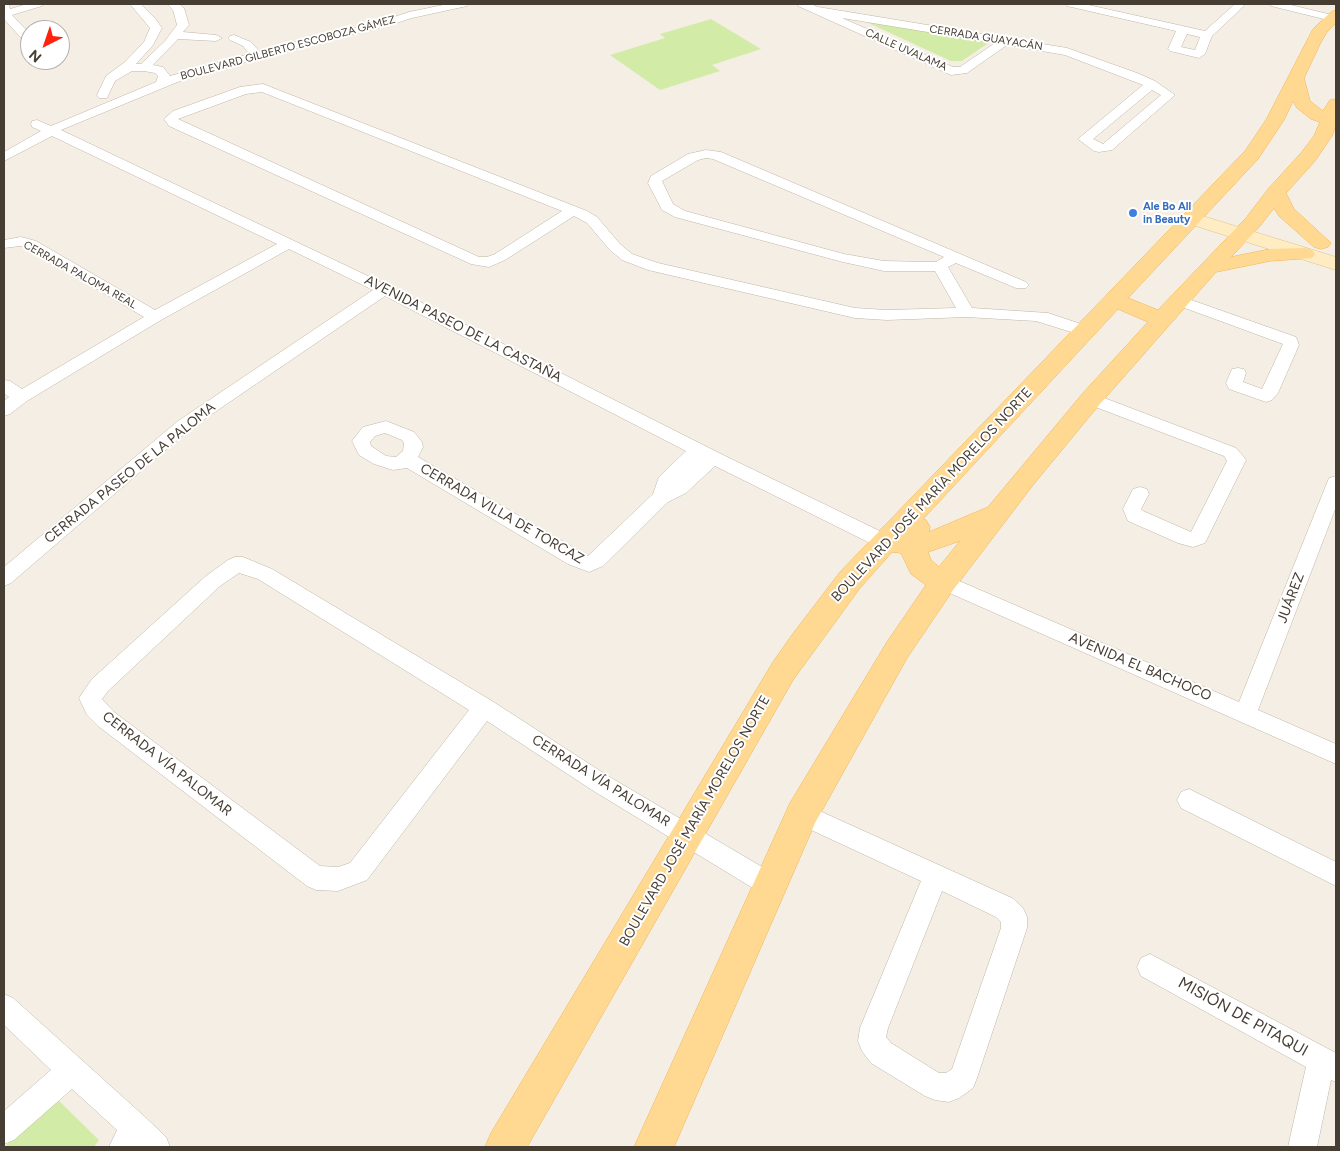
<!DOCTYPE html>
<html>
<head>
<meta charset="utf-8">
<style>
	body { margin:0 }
	#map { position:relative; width:1340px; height:1151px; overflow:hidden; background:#f4eee4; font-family:Figtree,sans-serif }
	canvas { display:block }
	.frame { position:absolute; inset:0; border:5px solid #463d33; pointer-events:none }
	.north { position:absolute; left:20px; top:20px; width:50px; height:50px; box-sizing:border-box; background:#fff; border:1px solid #b5b1ad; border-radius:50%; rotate:221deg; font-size:14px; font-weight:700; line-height:20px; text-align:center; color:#463d33 }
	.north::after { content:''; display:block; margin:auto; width:18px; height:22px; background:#ff230f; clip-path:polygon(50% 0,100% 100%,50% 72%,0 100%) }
</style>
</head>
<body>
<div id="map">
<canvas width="1340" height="1151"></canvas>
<div class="frame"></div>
<div class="north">N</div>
</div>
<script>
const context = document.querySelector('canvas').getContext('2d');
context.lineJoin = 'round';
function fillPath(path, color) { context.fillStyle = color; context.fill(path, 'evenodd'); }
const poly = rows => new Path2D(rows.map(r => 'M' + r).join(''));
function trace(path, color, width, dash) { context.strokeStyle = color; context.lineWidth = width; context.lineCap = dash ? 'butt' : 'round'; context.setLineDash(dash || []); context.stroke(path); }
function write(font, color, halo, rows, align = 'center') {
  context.font = font + ' Figtree,sans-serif'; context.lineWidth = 4; context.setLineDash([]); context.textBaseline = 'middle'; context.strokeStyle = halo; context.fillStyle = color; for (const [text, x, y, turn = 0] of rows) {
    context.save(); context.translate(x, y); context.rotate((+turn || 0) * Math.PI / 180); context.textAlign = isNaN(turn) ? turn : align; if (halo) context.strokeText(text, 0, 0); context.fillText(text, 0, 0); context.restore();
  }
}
fillPath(poly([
	[711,19,761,49,712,65,720,71,660,90,610,55,665,38,660,34],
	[862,20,990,42,962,61,951,61],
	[57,1099,99,1140,94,1147,4,1147]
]), '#d2eca8');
const minor = poly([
	[4,4,9,4,10,9,27,4,43,4,42,6,12,15,30,34,30,42,24,41,4,19,4,4],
	[130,4,141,4,154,17,162,28,153,45,136,64,141,64,165,41,177,25,173,10,167,4,179,4,184,8,189,25,183,32,216,35,222,38,216,41,178,39,153,65,163,67,170,76,249,54,243,46,230,40,228,38,230,36,234,35,251,42,259,51,382,21,409,12,448,4,468,4,467,6,412,18,390,25,281,52,180,81,61,130,389,286,719,453,892,537,895,542,892,547,885,549,878,547,715,466,686,493,668,502,603,566,589,572,568,564,407,468,393,470,374,464,359,455,352,441,363,427,386,421,414,432,422,442,423,447,418,457,588,556,653,494,659,477,686,451,385,296,190,429,11,583,4,586,4,567,178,421,373,290,289,249,161,320,27,401,10,414,4,416,4,401,9,397,4,393,4,380,10,381,22,389,144,317,26,247,20,246,4,248,4,240,21,237,36,241,155,310,277,244,52,136,4,161,4,152,41,131,32,127,31,124,32,121,37,120,51,126,156,82,158,76,155,73,144,71,132,71,115,81,107,98,99,98,97,95,106,76,125,62,144,42,150,28,130,4],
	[385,433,402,440,404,443,403,451,396,457,386,456,371,446,370,442,375,436,385,433],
	[797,4,811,4,818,7,1067,48,1137,73,1155,81,1175,95,1112,150,1099,152,1094,151,1078,139,1143,85,1065,55,1007,45,967,73,951,75,798,6,797,4],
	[842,18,995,43,960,67,953,67,842,18],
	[1152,90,1161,95,1103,144,1093,139,1152,90],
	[1066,4,1084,4,1205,31,1235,4,1246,4,1212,36,1205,54,1199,58,1170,51,1168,49,1176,31,1067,6,1066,4],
	[1187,34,1200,37,1195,50,1181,47,1187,34],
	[1270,4,1287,4,1336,16,1336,22,1271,6,1270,4],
	[263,84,587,211,597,217,620,244,632,254,658,263,855,308,887,310,956,308,935,271,884,271,843,262,675,217,662,210,648,183,651,176,688,154,706,150,721,152,1026,282,1029,285,1026,288,1016,288,956,263,948,267,972,308,1048,313,1090,327,1092,331,1090,335,1084,336,1036,321,966,317,887,320,855,318,648,270,622,260,610,250,587,223,574,216,505,260,489,267,471,264,169,126,164,119,173,111,240,87,263,84],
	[262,92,562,211,495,254,487,257,479,257,178,119,246,94,262,92],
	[706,158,713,159,944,257,936,262,928,262,884,261,844,254,685,211,673,204,662,181,698,160,706,158],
	[1180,296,1296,337,1299,345,1278,393,1272,400,1266,402,1229,389,1226,383,1232,369,1238,368,1244,369,1246,373,1243,382,1262,389,1283,344,1174,304,1172,301,1174,298,1180,296],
	[1091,393,1236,448,1243,456,1246,460,1205,543,1193,547,1178,543,1128,521,1123,509,1133,489,1140,487,1147,489,1149,494,1141,509,1143,511,1191,532,1227,461,1224,456,1085,403,1082,399,1085,395,1091,393],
	[1336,476,1336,507,1258,710,1336,744,1336,764,936,587,933,582,936,577,943,574,950,577,1239,702,1327,483,1329,478,1336,476],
	[235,557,243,557,272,569,492,701,608,776,779,877,782,885,779,893,770,897,761,893,592,790,487,721,367,880,338,891,316,890,307,886,98,726,87,715,79,698,92,679,206,576,228,560,235,557],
	[239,573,258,579,469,710,350,863,338,867,320,866,114,712,102,699,108,691,220,586,239,573],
	[1189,789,1336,862,1336,886,1181,808,1177,800,1181,792,1189,789],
	[802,803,1014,899,1023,908,1027,917,1027,928,977,1078,973,1088,959,1098,949,1102,935,1100,925,1096,871,1063,862,1051,858,1041,860,1028,921,881,794,822,790,814,794,806,802,803],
	[942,891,996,917,1001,922,1001,928,952,1069,946,1073,939,1073,891,1043,886,1037,888,1028,942,891],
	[1150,954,1336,1053,1336,1082,1331,1080,1317,1147,1288,1147,1306,1067,1141,976,1137,967,1141,958,1150,954],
	[4,994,13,998,145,1117,166,1137,170,1147,109,1147,117,1130,72,1089,14,1140,4,1144,4,1111,51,1070,4,1025,4,994]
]);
const secondary = poly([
	[1193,213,1336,257,1336,270,1186,223,1183,219,1186,215,1193,213]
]);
const primary = poly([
	[1336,10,1336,23,1327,32,1321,42,1304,78,1310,101,1323,111,1330,100,1336,99,1336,125,1332,136,1315,161,1286,193,1294,209,1331,243,1328,247,1321,249,1314,247,1279,216,1274,208,1260,226,1231,257,1270,249,1305,248,1312,250,1315,254,1312,258,1270,261,1216,272,1099,405,1033,485,953,590,907,658,815,823,674,1147,634,1147,790,803,887,642,926,585,911,574,901,553,892,552,860,588,793,680,527,1147,485,1147,491,1133,773,662,792,635,840,572,1245,151,1266,120,1313,29,1331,12,1336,10],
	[1293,101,1297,108,1311,119,1320,122,1314,136,1301,153,1269,188,1246,218,1158,310,1128,298,1258,159,1284,120,1293,101],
	[1118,309,1148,322,1083,393,988,507,929,532,930,527,926,520,923,519,1118,309],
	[960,541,939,567,931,560,928,552,960,541]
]);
trace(minor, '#c0b5a6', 1);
trace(secondary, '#dbc291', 1);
trace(primary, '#efb657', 1);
fillPath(minor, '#fff');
fillPath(secondary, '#ffecc2');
fillPath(primary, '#ffd891');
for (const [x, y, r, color] of [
	[1133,213,5,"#3f7fe0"]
]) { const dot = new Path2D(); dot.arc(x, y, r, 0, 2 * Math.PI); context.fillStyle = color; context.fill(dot); trace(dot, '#fff', 2); }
write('11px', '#463d33', '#fff', [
	["CERRADA GUAYACÁN",986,38,9],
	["BOULEVARD GILBERTO ESCOBOZA GÁMEZ",288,48,-15],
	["CALLE UVALAMA",906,50,24],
	["CERRADA PALOMA REAL",80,275,29]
]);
write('bold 11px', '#366cbe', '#fff', [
	["Ale Bo All",1143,207],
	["in Beauty",1143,220]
], 'left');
write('14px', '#463d33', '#fff', [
	["AVENIDA PASEO DE LA CASTAÑA",463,329,27],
	["CERRADA PASEO DE LA PALOMA",130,473,-39],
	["BOULEVARD JOSÉ MARÍA MORELOS NORTE",932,495,-47],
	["CERRADA VILLA DE TORCAZ",502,514,30],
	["JUÁREZ",1291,598,-69],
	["AVENIDA EL BACHOCO",1140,667,23],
	["CERRADA VÍA PALOMAR",167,764,38],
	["CERRADA VÍA PALOMAR",601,781,32],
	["BOULEVARD JOSÉ MARÍA MORELOS NORTE",695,821,-60]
]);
write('16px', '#463d33', '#fff', [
	["MISIÓN DE PITAQUI",1243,1017,29]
]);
</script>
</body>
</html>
